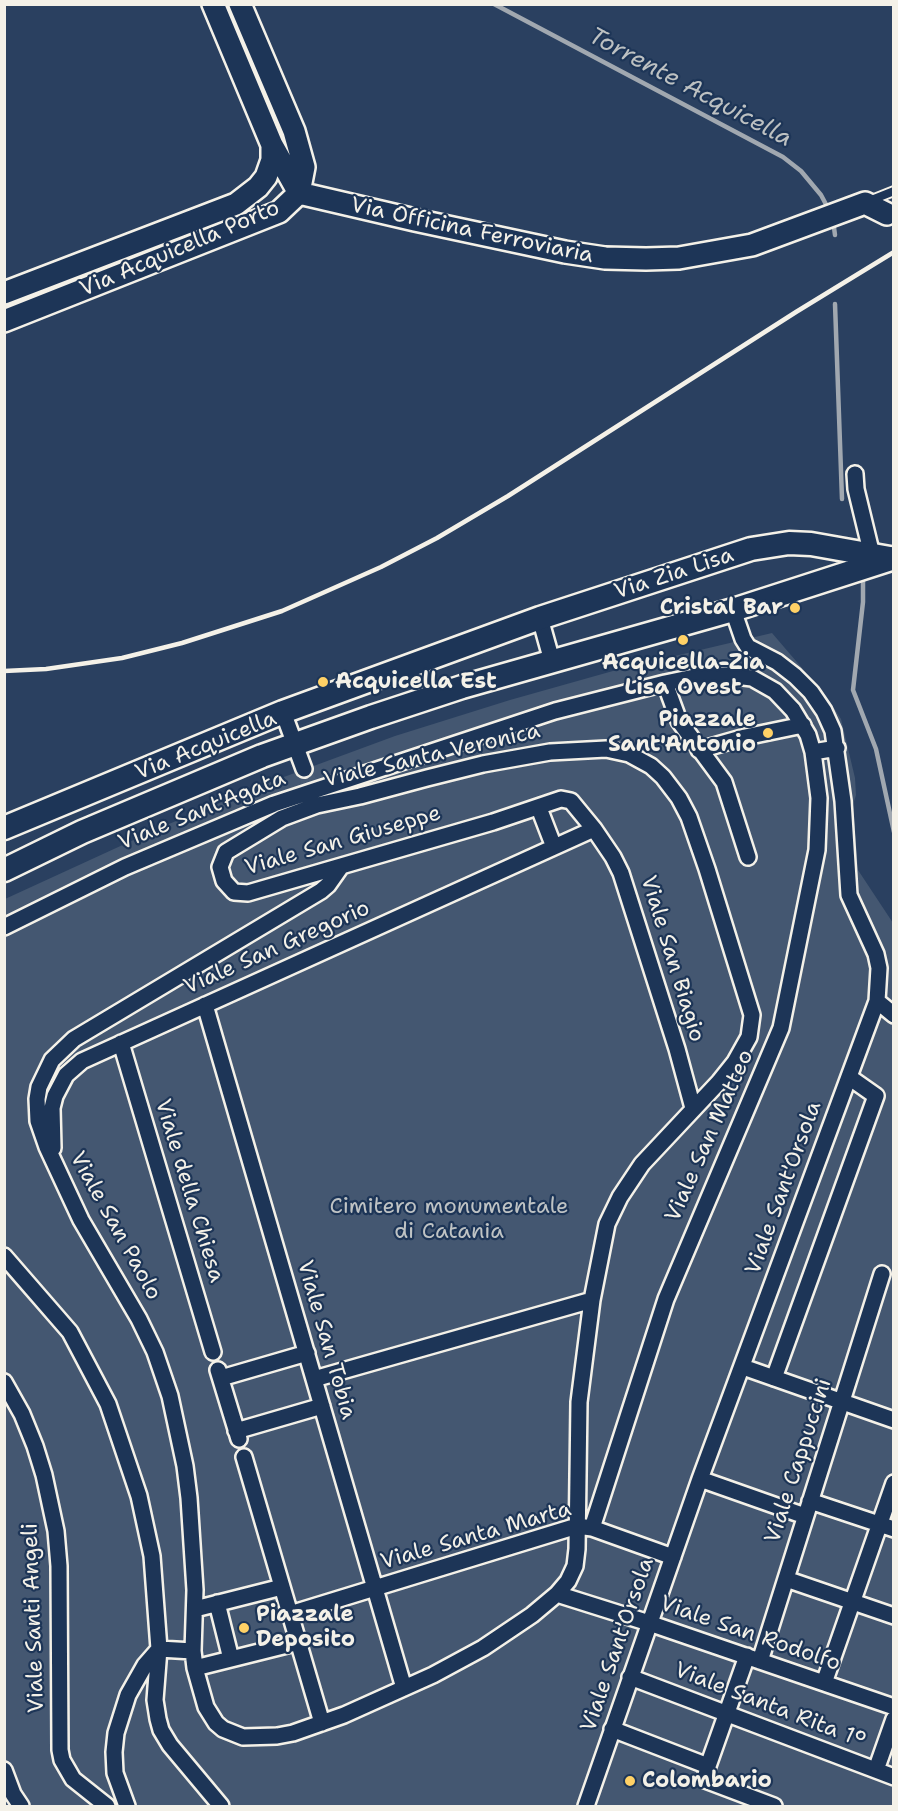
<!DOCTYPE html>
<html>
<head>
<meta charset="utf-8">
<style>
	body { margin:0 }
	#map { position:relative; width:898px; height:1811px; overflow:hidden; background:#2a4060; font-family:"Shantell Sans",sans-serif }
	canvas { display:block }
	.frame { position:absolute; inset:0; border:6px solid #f4f1e8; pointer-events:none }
</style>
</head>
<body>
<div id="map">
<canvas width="898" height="1811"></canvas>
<div class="frame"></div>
</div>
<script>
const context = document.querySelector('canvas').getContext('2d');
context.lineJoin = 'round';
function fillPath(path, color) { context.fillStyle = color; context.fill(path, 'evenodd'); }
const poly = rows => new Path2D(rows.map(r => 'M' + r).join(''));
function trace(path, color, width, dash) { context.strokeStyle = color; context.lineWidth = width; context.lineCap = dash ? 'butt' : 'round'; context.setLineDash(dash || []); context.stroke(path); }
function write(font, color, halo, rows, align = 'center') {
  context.font = font + ' "Shantell Sans",sans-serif'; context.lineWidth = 4.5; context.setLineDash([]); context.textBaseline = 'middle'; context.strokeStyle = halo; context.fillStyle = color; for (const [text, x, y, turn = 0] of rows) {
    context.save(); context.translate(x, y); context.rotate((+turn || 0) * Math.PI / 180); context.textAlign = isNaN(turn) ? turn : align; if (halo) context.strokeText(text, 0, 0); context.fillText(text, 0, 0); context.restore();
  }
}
fillPath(poly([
	[772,633,826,696,841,719,855,778,856,795,853,805,858,870,893,923,893,1806,5,1806,5,899,164,826,273,781,395,736,510,700,620,669]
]), '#445771');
trace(poly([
	[494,4,783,157,801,171,821,195,829,210],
	[833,220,835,235],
	[835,304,842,499],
	[863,580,863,602,853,690,876,749,894,832]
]), '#a1a8b0', 4.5);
trace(poly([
	[304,769,310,785]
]), '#485b74', 15, [15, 8]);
const lane = poly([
	[869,201,894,191]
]);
const street = poly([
	[855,474,856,489,872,555],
	[540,618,552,661],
	[665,683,679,721,724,782,748,857],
	[283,712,304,769],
	[699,750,745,737,803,725],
	[539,808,554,847],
	[340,868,328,885,321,891,74,1039,52,1060,39,1087,37,1099,38,1121,47,1147,81,1220,139,1319,155,1352,170,1396,185,1466,189,1498,195,1590,193,1651,195,1668,206,1707,216,1723,223,1729,243,1737,277,1736,293,1733,344,1715,433,1675,483,1648,532,1615,557,1594,568,1581,575,1566,577,1549,579,1402,592,1300,607,1224,620,1197,642,1164,719,1082,735,1062,749,1037,752,1015,707,869,689,817,679,798,663,777,651,766,629,754,606,749,550,752,483,764,427,778,360,796,317,805,282,818,226,852,220,867,224,881,234,892,248,893,493,822,561,799,571,801,594,829,613,857,621,873,677,1049,693,1108],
	[4,927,125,867,274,804,555,711,665,683,694,677,726,675,752,678,775,691,793,710,808,735,813,752,837,748],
	[877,1001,894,1015],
	[205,1005,404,1688],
	[121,1043,213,1352],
	[53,1148,52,1108,55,1096,66,1075,82,1061,594,829],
	[4,1256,70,1332,108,1404,139,1496,152,1556,159,1649,155,1700,158,1719,161,1730,170,1745,221,1806],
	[743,1367,894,1420],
	[218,1370,239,1439],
	[221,1378,307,1353],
	[774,1378,876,1096,849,1077],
	[314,1379,592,1300],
	[4,1382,22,1414,35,1446,44,1475,56,1531,59,1566,60,1750,62,1760,73,1779,107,1806],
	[236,1431,322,1406],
	[244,1457,322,1723],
	[700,1479,805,1516],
	[810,1501,894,1529],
	[592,1528,666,1299,781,1028,817,850,819,798,813,752],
	[786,1579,894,1616],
	[557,1594,649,1623,894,1707],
	[217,1603,231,1659],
	[195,1609,282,1587],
	[290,1614,577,1526,592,1528,673,1557],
	[760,1661,882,1274],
	[195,1668,299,1642],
	[630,1677,894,1777],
	[824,1683,894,1483],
	[612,1729,708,1766,705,1780,774,1806],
	[708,1766,747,1656],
	[4,1770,13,1794,21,1806],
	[876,1770,894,1719],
	[127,1806,115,1773,114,1752,116,1733,128,1695,145,1665,159,1649,193,1651],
	[586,1806,700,1479,877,1001,879,968,876,954,849,895,843,801,833,731,824,711,811,692,795,676,777,662,748,647,743,639,733,610]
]);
const secondary = poly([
	[272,145,299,193,415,220,565,252,605,258,646,259,679,258,752,245,865,203,887,214],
	[4,293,236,204,258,187,266,177,272,160,272,145,213,4],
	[4,321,279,212,299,193,304,167,294,131,240,4]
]);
const primary = poly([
	[4,828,283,712,540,618,751,549,789,543,811,544,890,558],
	[4,870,82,832,262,756,371,717,462,687,733,610,894,558]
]);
trace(lane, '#f4f1e8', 12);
trace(street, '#f4f1e8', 20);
trace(secondary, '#f4f1e8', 26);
trace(primary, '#f4f1e8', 27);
trace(lane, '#1d3557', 8);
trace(street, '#1d3557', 15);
trace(secondary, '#1d3557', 21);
trace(primary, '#1d3557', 22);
trace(poly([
	[4,671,46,669,122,658,182,643,282,611,381,567,437,538,508,496,796,312,894,252]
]), '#f4f1e8', 4.5);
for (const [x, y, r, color] of [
	[795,608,6,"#ffd166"],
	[683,640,6,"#ffd166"],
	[323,682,6,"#ffd166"],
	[768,733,6,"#ffd166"],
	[244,1628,6,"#ffd166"],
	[630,1781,6,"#ffd166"]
]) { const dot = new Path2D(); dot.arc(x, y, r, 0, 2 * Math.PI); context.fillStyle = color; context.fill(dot); trace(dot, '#1d3557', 2); }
write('22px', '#f4f1e8', '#1d3557', [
	["Via Officina Ferroviaria",472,231,12],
	["Via Acquicella Porto",180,249,-23],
	["Via Zia Lisa",674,574,-18],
	["Via Acquicella",206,746,-22],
	["Viale Santa Veronica",432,756,-13],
	["Viale Sant'Agata",202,811,-22],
	["Viale San Giuseppe",343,841,-16],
	["Viale San Gregorio",277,948,-24],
	["Viale San Biagio",672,959,73],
	["Viale San Matteo",710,1136,-66],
	["Viale Sant'Orsola",784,1188,-70],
	["Viale della Chiesa",189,1191,73],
	["Viale San Paolo",115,1226,61],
	["Viale San Tobia",326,1340,74],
	["Viale Cappuccini",799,1461,-72],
	["Viale Santa Marta",476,1536,-16],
	["Viale Santi Angeli",34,1618,-92],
	["Viale San Rodolfo",750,1634,19],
	["Viale Sant'Orsola",618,1645,-71],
	["Viale Santa Rita 1°",770,1706,21]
]);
write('bold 22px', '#f4f1e8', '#1d3557', [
	["Cristal Bar",783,608,"right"],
	["Acquicella-Zia",683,663,"center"],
	["Lisa Ovest",683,688,"center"],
	["Acquicella Est",335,682],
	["Piazzale",756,720,"right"],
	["Sant'Antonio",756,745,"right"],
	["Piazzale",256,1615],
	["Deposito",256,1640],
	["Colombario",642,1781]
], 'left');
write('22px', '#bfc3c4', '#1d3557', [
	["Cimitero monumentale",449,1207],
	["di Catania",449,1232]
]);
write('italic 24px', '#bdc1c2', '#1d3557', [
	["Torrente Acquicella",690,88,28]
]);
</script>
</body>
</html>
